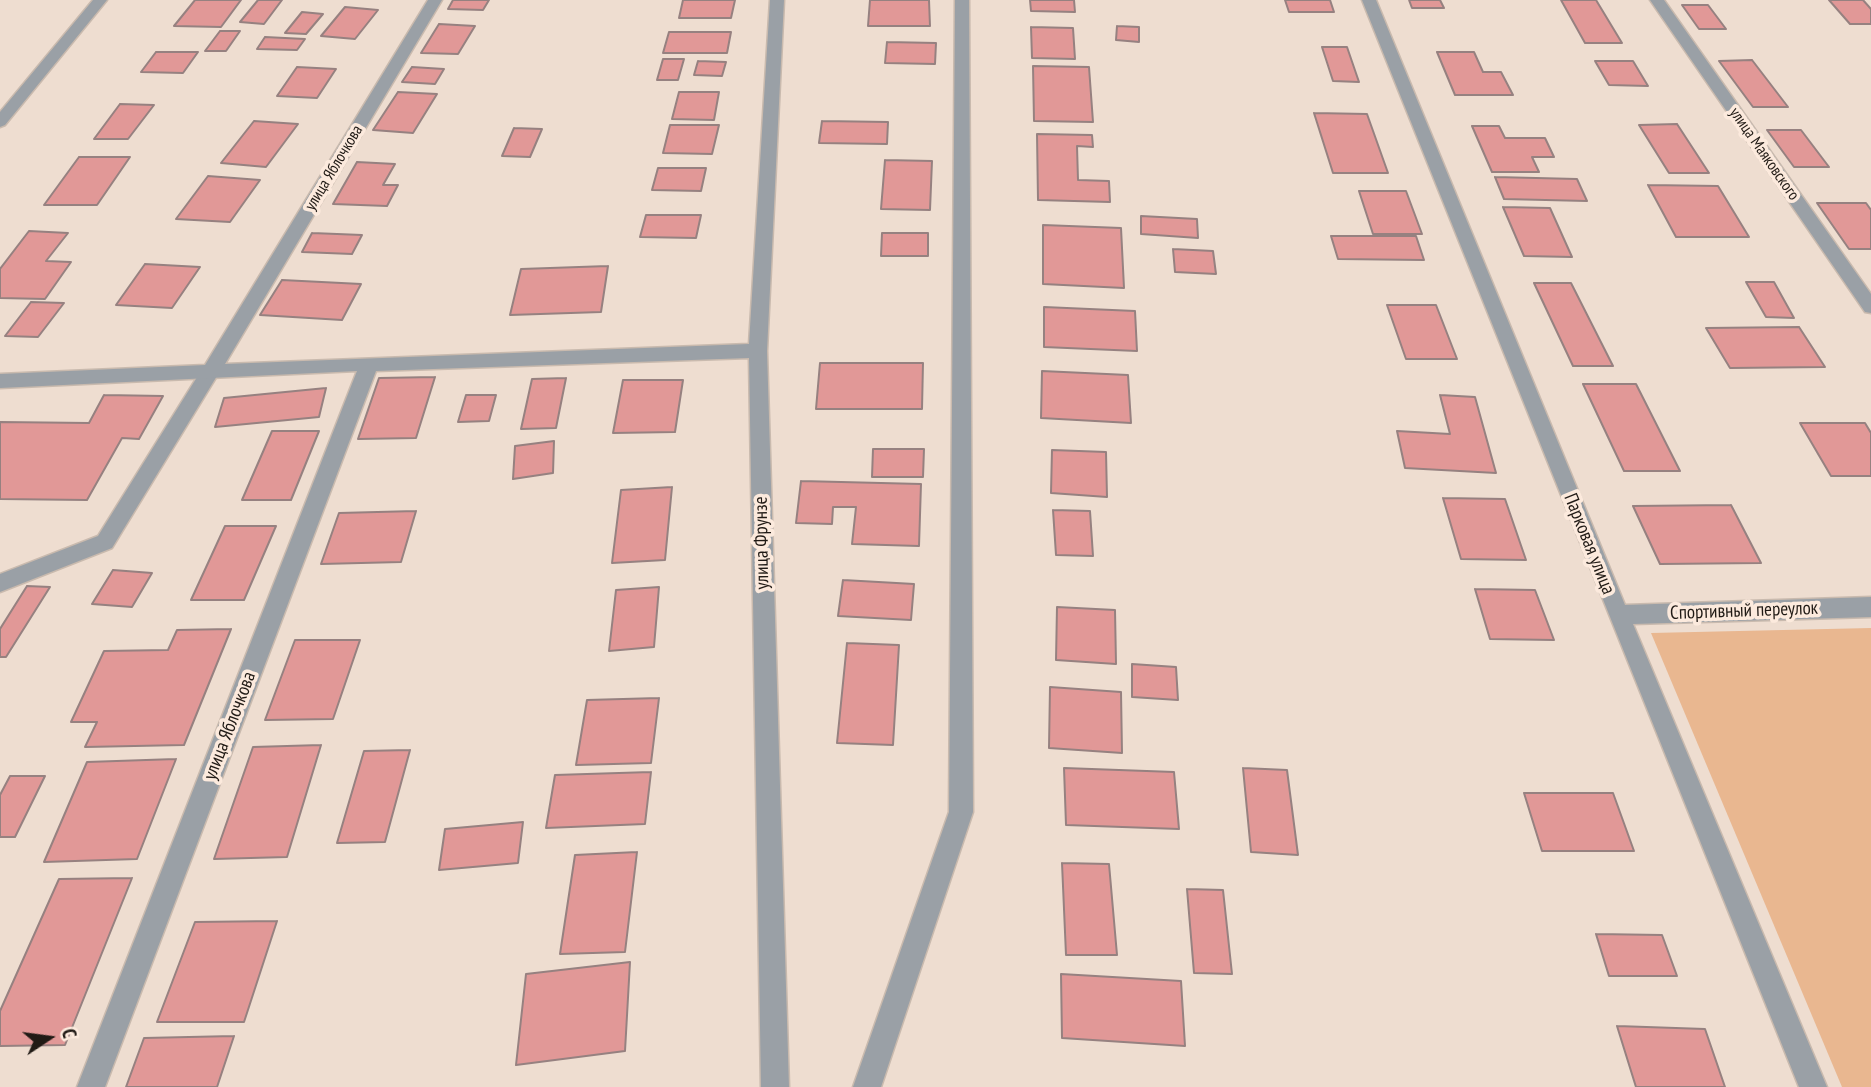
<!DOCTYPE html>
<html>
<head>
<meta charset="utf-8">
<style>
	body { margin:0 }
	#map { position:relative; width:1871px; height:1087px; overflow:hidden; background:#eeddd0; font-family:"PT Sans Narrow",sans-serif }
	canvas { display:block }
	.north { position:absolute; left:14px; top:1003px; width:70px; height:70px; -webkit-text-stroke:5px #fceadd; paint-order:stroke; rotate:77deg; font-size:19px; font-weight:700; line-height:28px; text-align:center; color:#201a15 }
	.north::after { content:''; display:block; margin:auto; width:24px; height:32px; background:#201a15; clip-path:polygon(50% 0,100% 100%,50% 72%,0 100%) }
</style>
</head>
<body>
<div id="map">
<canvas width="1871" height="1087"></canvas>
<div class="north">С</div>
</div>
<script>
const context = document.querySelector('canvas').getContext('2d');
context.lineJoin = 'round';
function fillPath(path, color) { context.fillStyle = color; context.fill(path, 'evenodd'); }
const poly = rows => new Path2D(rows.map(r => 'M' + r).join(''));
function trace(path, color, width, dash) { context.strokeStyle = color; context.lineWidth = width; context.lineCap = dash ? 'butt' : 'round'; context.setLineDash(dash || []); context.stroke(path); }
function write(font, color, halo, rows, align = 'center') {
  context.font = font + ' "PT Sans Narrow",sans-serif'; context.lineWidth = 7; context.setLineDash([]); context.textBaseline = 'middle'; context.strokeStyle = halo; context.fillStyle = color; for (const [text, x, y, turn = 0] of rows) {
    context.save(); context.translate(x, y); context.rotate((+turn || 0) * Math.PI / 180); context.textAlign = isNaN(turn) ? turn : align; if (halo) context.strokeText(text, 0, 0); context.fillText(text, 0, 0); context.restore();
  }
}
fillPath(poly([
	[1871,628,1871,1087,1842,1087,1651,633]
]), '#e9b790');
const building = poly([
	[195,0,241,0,221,27,174,26,195,0],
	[258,0,282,0,264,24,240,22,258,0],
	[453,0,489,0,483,10,448,9,453,0],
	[683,0,735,0,731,18,679,18,683,0],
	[870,0,929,0,930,26,868,26,870,0],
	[1030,0,1074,0,1075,12,1031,11,1030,0],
	[1285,0,1330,0,1334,12,1289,12,1285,0],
	[1409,0,1440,0,1444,8,1412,8,1409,0],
	[1561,0,1596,0,1622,43,1585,43,1561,0],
	[1829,0,1863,0,1871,9,1871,24,1850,24,1829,0],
	[1682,5,1708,5,1726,29,1699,29,1682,5],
	[345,7,378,10,355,39,321,36,345,7],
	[302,12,323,14,306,34,285,33,302,12],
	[439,24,475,26,458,54,421,53,439,24],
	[1117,26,1139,27,1139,42,1116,40,1117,26],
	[1031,27,1073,28,1075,59,1032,58,1031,27],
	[220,31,240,31,226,51,205,51,220,31],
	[669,32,731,32,727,53,663,53,669,32],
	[265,37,305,39,297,50,257,49,265,37],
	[887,42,936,43,935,64,885,63,887,42],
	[1322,47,1347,47,1359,82,1333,81,1322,47],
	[156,52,198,52,183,73,141,72,156,52],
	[1437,52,1474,52,1483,72,1501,72,1513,95,1455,95,1437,52],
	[663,59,684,59,678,80,657,80,663,59],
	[1752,60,1788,107,1753,107,1719,61,1752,60],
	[698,61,726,62,722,76,694,75,698,61],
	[1595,61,1633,61,1648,86,1609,85,1595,61],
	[1033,66,1089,67,1093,122,1034,121,1033,66],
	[297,67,336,69,317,98,277,96,297,67],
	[412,67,444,69,435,84,402,82,412,67],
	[398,92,437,94,413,133,373,130,398,92],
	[679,92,719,92,714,120,672,119,679,92],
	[120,104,154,105,128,139,94,139,120,104],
	[1314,113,1367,114,1388,173,1333,173,1314,113],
	[254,121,298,124,266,167,221,163,254,121],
	[822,121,888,122,887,144,819,143,822,121],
	[1677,124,1709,173,1669,173,1639,125,1677,124],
	[670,125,719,125,712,154,663,153,670,125],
	[1472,126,1499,126,1505,138,1545,138,1554,157,1532,157,1539,172,1492,172,1472,126],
	[514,128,542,129,530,157,502,156,514,128],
	[1767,130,1801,130,1829,167,1794,167,1767,130],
	[1037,134,1092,135,1093,147,1077,146,1078,180,1109,181,1110,202,1038,200,1037,134],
	[79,157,130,157,97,205,44,205,79,157],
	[885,160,932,161,930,210,881,209,885,160],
	[357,162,395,164,383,185,398,185,387,206,333,204,357,162],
	[658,168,706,168,701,191,652,190,658,168],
	[208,176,260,180,230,222,176,219,208,176],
	[1495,177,1577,179,1587,201,1504,199,1495,177],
	[1648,185,1718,186,1749,237,1676,237,1648,185],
	[1359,191,1406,191,1422,234,1373,234,1359,191],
	[1817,203,1866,203,1871,210,1871,249,1849,249,1817,203],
	[1503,207,1550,208,1572,257,1524,256,1503,207],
	[646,215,701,215,696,238,640,237,646,215],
	[1141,216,1197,219,1198,238,1141,234,1141,216],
	[1043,225,1121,228,1124,288,1043,284,1043,225],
	[29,231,68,233,46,261,71,262,45,299,0,298,0,269,29,231],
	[312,233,362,235,352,254,302,252,312,233],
	[882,233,928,233,928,256,881,256,882,233],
	[1331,236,1416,236,1424,260,1338,259,1331,236],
	[1173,249,1213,251,1216,274,1175,272,1173,249],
	[145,264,200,267,172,308,116,305,145,264],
	[608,266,601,312,510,315,521,269,608,266],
	[282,280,361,284,342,320,260,315,282,280],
	[1746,282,1774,282,1794,318,1766,317,1746,282],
	[1534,283,1571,283,1613,366,1573,366,1534,283],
	[31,302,64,303,38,337,5,336,31,302],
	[1387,305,1436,305,1457,359,1406,359,1387,305],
	[1044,307,1135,311,1137,351,1044,347,1044,307],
	[1799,327,1825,367,1730,368,1706,328,1799,327],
	[820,363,923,363,922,409,816,409,820,363],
	[1042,371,1128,375,1131,423,1041,418,1042,371],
	[435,377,416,438,358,439,379,378,435,377],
	[566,378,556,428,521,429,532,379,566,378],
	[623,380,683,380,675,432,613,433,623,380],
	[1583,384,1636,384,1680,471,1624,471,1583,384],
	[326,388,319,417,215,427,224,398,326,388],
	[104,395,163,396,139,439,122,438,87,500,0,499,0,422,89,423,104,395],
	[466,395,496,395,489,421,458,422,466,395],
	[1440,395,1475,397,1496,473,1405,468,1397,431,1450,434,1440,395],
	[1800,423,1865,423,1871,433,1871,476,1831,476,1800,423],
	[272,431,319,431,291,500,242,500,272,431],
	[554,441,553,473,513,479,515,446,554,441],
	[873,449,924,449,923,477,872,477,873,449],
	[1052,450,1106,452,1107,497,1051,493,1052,450],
	[801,481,921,484,919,546,852,544,856,507,833,507,832,524,796,523,801,481],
	[672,487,665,560,612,563,621,490,672,487],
	[1443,498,1505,499,1526,560,1461,559,1443,498],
	[1731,505,1761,563,1660,564,1633,506,1731,505],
	[1053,510,1090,511,1093,556,1056,555,1053,510],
	[416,511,401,562,321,564,339,513,416,511],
	[225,526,276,526,244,600,191,600,225,526],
	[113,570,152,573,132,607,92,604,113,570],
	[843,580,914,584,911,620,838,616,843,580],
	[27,586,50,587,6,657,0,657,0,629,27,586],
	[659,587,654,647,609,651,616,590,659,587],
	[1475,589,1535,590,1554,640,1490,639,1475,589],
	[1057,607,1115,610,1116,664,1056,660,1057,607],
	[231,629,184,745,85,747,97,722,71,722,104,651,168,650,177,630,231,629],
	[295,640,360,640,333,719,265,720,295,640],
	[847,643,899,645,893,745,837,743,847,643],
	[1132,664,1176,667,1178,700,1132,697,1132,664],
	[1050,687,1121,692,1122,753,1049,748,1050,687],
	[659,698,651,763,576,765,587,700,659,698],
	[321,745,287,857,214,859,253,747,321,745],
	[410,750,385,842,337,843,364,751,410,750],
	[176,759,137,859,44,862,87,762,176,759],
	[1064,768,1174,772,1179,829,1066,825,1064,768],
	[1243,768,1287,770,1298,855,1251,852,1243,768],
	[651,772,645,824,546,828,555,775,651,772],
	[10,776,45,776,15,837,0,837,0,795,10,776],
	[1524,793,1613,793,1634,851,1542,851,1524,793],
	[523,822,518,863,439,870,445,829,523,822],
	[637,852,625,952,560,954,575,855,637,852],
	[1062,863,1109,864,1117,955,1066,955,1062,863],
	[132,878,65,1045,0,1046,0,1011,59,879,132,878],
	[1187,889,1223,890,1232,974,1194,973,1187,889],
	[277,921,244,1022,157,1022,195,922,277,921],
	[1596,934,1662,935,1677,976,1609,976,1596,934],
	[630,962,625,1051,516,1065,526,974,630,962],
	[1061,974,1181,981,1185,1046,1062,1038,1061,974],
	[1617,1026,1705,1029,1725,1087,1636,1087,1617,1026],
	[234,1036,217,1087,126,1087,144,1038,234,1036]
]);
fillPath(building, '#e19897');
trace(building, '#968180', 2);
const lane = poly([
	[211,364,218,366,220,371,112,548,0,592,0,574,98,536,204,366,211,364]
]);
const street = poly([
	[93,0,107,0,5,125,0,127,0,112,93,0],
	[428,0,442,0,225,364,749,344,770,0,784,0,767,351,789,1087,761,1087,749,358,376,371,105,1087,77,1087,357,371,0,388,0,374,205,365,428,0],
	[955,0,969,0,973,812,881,1087,853,1087,949,812,955,0],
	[1362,0,1376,0,1625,605,1871,597,1871,617,1633,624,1827,1087,1799,1087,1362,0],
	[1650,0,1664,0,1871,294,1871,313,1865,312,1650,0]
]);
trace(lane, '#c9baae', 3);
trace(street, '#c9baae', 3);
fillPath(lane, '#9aa0a6');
fillPath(street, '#9aa0a6');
write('16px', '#201a15', '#fceadd', [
	["улица Маяковского",1764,154,55],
	["улица Яблочкова",334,168,-59]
]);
write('19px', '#201a15', '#fceadd', [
	["улица Фрунзе",762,543,-91],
	["Парковая улица",1589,544,68],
	["Спортивный переулок",1744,611,-2],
	["улица Яблочкова",230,726,-69]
]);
</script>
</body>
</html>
